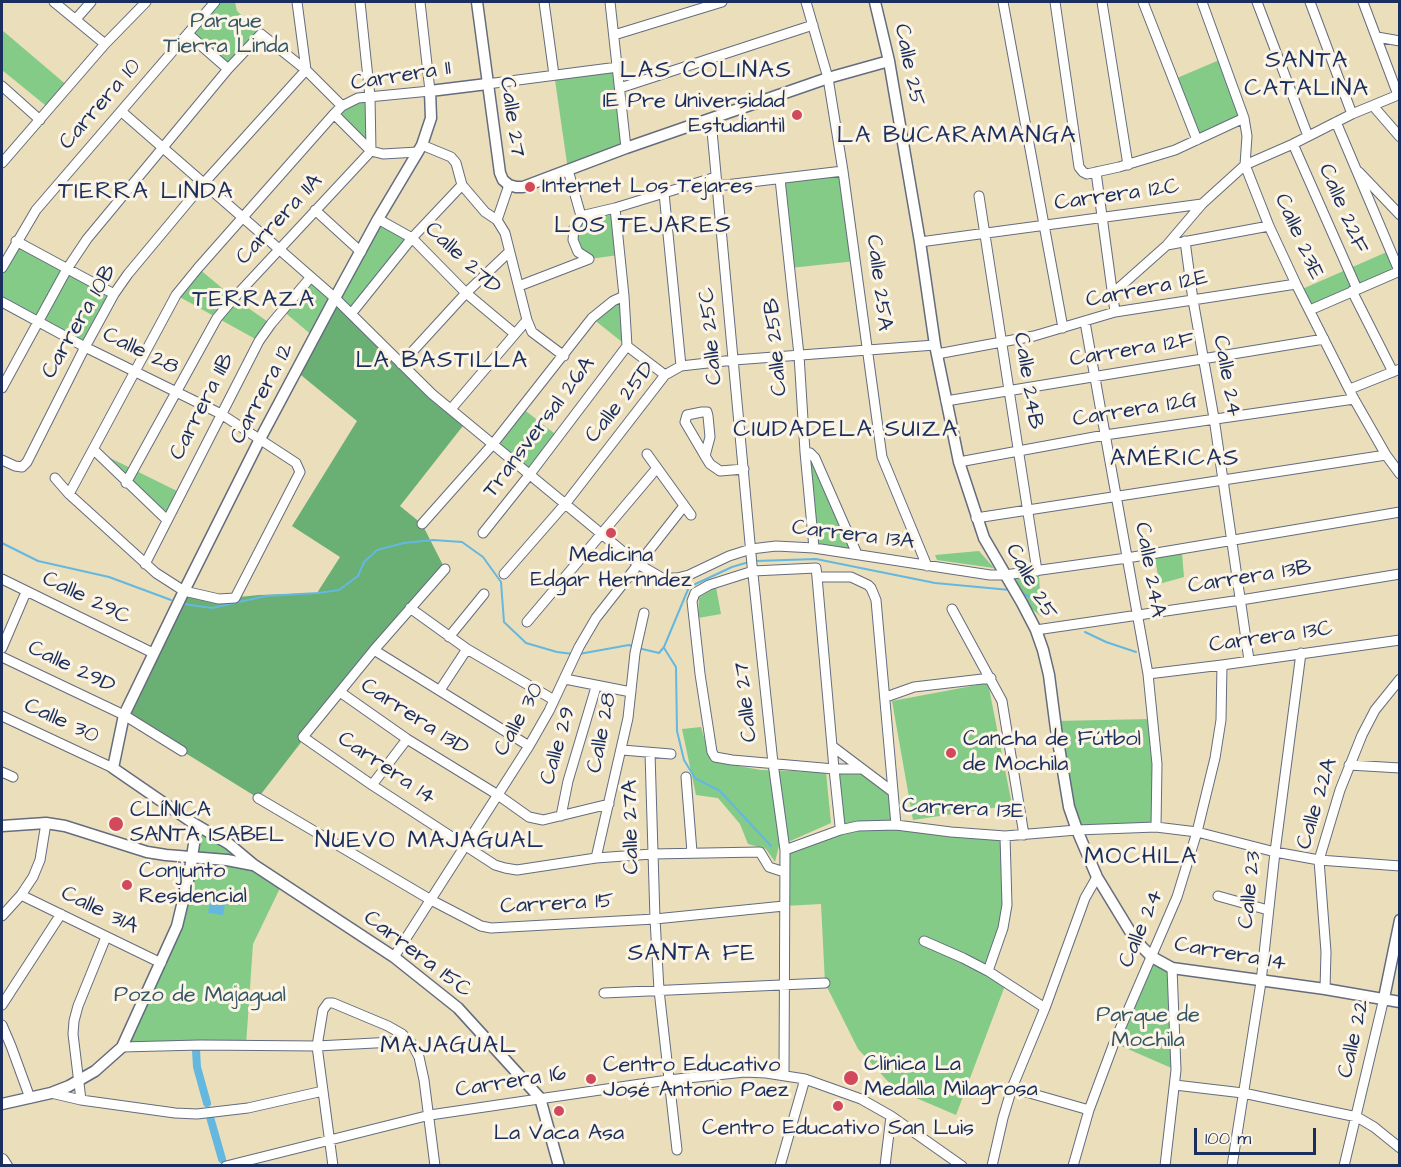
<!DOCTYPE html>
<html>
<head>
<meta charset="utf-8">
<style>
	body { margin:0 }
	#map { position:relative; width:1401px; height:1167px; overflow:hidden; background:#ebdeba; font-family:"Architects Daughter",sans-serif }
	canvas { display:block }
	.frame { position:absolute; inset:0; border:3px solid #1b2f5e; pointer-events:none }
	.scale { position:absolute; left:1194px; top:1128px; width:122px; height:27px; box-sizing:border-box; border:3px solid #1b2f5e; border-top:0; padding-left:8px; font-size:18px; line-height:21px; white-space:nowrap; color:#1b2f5e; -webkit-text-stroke:4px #fcf5e5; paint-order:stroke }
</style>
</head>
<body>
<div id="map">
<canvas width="1401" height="1167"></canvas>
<div class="frame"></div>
<div class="scale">100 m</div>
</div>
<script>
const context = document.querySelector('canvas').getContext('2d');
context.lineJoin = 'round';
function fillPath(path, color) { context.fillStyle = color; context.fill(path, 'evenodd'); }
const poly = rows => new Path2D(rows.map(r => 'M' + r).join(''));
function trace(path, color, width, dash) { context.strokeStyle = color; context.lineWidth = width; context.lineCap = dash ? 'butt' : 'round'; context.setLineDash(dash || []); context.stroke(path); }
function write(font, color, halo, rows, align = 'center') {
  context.font = font + ' "Architects Daughter",sans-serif'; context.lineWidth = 6; context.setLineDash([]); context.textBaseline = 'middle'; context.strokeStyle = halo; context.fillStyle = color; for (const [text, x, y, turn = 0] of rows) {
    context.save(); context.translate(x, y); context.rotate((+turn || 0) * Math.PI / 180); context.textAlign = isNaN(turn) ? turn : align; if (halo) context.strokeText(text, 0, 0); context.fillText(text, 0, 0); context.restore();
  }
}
fillPath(poly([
	[215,2,235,2,237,11,261,34,228,69,188,34],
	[2,30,69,87,50,109,2,70],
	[1224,58,1244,118,1197,140,1177,78],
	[618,67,626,148,568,170,555,80],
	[368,98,371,151,334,114],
	[843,171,856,261,790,268,780,179],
	[615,208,619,255,589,259,578,252,574,228,581,216],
	[378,219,412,238,351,314,314,337,282,310,310,278,334,298],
	[16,241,114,294,85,347,2,302,2,268],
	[1389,251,1399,271,1310,310,1300,290],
	[198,268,234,298,271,324,259,341,176,295],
	[624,296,627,346,592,318],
	[522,408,559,437,530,474,493,444],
	[94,450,181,493,167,520],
	[807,459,814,459,857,554,814,548],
	[979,551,994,568,937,560,935,555],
	[1182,553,1184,577,1159,584,1155,556],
	[1039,575,1040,592,1046,606,1042,617,1027,605,1015,579],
	[716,587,721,614,698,618,699,597],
	[988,683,1012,805,913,820,892,701],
	[1152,719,1156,827,1077,830,1055,721],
	[701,727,711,761,761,770,826,772,831,823,779,846,775,862,766,849,748,844,740,824,718,798,696,795,682,729],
	[834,769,862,769,893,792,897,825,1005,836,1007,905,988,971,1006,983,956,1115,895,1089,858,1049,825,983,821,904,784,906,785,850,840,826],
	[193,823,282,884,253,944,246,1045,119,1047,177,926],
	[1152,957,1172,968,1176,1070,1114,1043]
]), '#83cb87');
fillPath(poly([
	[335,298,466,422,400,506,422,524,445,569,340,692,258,798,124,715,184,591,219,599,259,595,317,593,340,557,292,526,357,421,296,371]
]), '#6aaf74');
fillPath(poly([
	[211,898,226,900,223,915,208,913]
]), '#64b8e0');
trace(poly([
	[2,543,38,561,109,577,171,600],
	[755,561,816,559,935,583,1010,590],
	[1019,592,1040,601,1055,612],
	[183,604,212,608,266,596,318,593,339,590,358,576,364,562,377,550,404,543,433,540,462,542,483,557,501,582,504,622,526,643,557,652,573,654],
	[1085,632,1106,642,1136,652],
	[638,648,659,653,664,647,689,587,732,567,749,562],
	[664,648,676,667,677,731,684,760,695,778,720,791,771,846],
	[579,654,629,645,632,646]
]), '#64b8e0', 2);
trace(poly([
	[196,1050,197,1067,207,1103],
	[210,1117,222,1159]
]), '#64b8e0', 8);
const minor = poly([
	[54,2,105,44],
	[297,2,306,70,342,106],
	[360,2,370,97,371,151],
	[544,2,554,75],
	[610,2,626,148],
	[806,2,828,78,843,171,882,457,927,566],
	[1003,2,1063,328],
	[1055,2,1079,167,1083,172,1087,174,1119,167,1175,150,1244,118],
	[1102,2,1128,165],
	[1143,2,1197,140],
	[1202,2,1244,118,1247,136,1245,165,1269,226,1296,284,1354,399,1386,455,1400,474],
	[1257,2,1308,136],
	[1310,2,1352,114],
	[1363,2,1398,95],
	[76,19,91,2],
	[188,34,228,69],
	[614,35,722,2],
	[1377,37,1400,41],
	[487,84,618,67],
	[2,86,40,120],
	[620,88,813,25],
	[1374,107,1400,137],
	[122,112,335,298,432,394,638,564,662,578,677,578,689,575,729,556,751,549,776,546,814,548,990,575,1005,575,1127,558,1400,512],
	[334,114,371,151],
	[711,120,752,565,773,763,785,850,784,1075],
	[1336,122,1400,273],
	[1293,144,1357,289],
	[422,145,451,157,456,163,462,185,485,212,497,220,505,233,527,320,532,332,564,356],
	[371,151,383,154,418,152],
	[2,163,105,44,146,2],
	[568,170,581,216,574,228,573,240,578,252,589,259],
	[1096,172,1115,312],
	[1359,172,1400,215],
	[780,179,799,355,805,452,814,548],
	[717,186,843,171],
	[664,193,681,366],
	[979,196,1037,571],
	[615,208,624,296,627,346],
	[315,210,361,252],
	[581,216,615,208,716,177],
	[378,219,412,238,466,293,515,334],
	[497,220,509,185],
	[16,241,114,294],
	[1185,241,1193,300,1214,418,1249,660],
	[920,242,1202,204],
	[1167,245,1269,226],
	[2,268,36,210,215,2],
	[519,286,589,259],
	[1352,291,1393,372],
	[1113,293,1167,245,1202,204,1245,165,1293,144,1352,114,1398,95],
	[2,302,85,347,221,414,296,463,300,472,235,598,219,599,184,591,156,573,69,494,55,478],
	[1310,310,1400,271],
	[351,314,412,238,462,185],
	[1085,322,1148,674,1157,764,1156,827],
	[627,346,665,375],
	[937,354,1034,336,1115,312,1296,284],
	[401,364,466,293,509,252],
	[2,388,67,269,87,239,228,69,261,34,306,70,203,184,128,274,114,294,85,347,27,462,22,467,15,466,2,460],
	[1350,389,1400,369],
	[946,401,1324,339],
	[451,409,527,320],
	[94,450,167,520],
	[805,452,810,453,815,458,857,554],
	[647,454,691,515],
	[705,456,710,437,708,416,707,412,702,412,687,415,685,422,705,456,710,464,720,471,744,469],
	[959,462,1105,435,1354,399],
	[126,483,217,318,234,298,371,151],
	[69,494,176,295,198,268,334,114,342,106,358,98,430,91,420,2],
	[976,518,1386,455],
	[422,524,493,444,592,318,613,301,624,296],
	[483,533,530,474,627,346],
	[145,564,259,341,271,324,310,278],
	[445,569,374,650,303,737,372,785,495,865,505,868,517,870,596,858,652,854,760,852,769,867,784,872],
	[504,574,566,503,665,375,681,366,734,360,935,345],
	[817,577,851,577,868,585,871,588,876,600,896,825],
	[2,579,153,653],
	[410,608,467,649,554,700],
	[952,609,1002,701,1024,835],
	[527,622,657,468],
	[1036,630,1241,600,1400,574],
	[449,637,484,594],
	[2,648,26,592],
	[374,650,529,746],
	[2,657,124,715,182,751],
	[1148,674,1222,665,1400,640],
	[565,679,631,692],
	[440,690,467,649],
	[340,692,407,739,498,795,529,817,543,820,609,804],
	[886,697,914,687,991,678],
	[2,716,113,768],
	[832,746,893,792],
	[622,750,671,754],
	[650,753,655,919,659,990,677,1150],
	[1349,765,1400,768],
	[2,772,13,777],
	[686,777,692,852],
	[372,785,407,739],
	[258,798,431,900,481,926,491,928,655,919,784,906],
	[561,816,568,781,596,687],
	[840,830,840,826,834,769,832,746,817,577,816,568,753,571,709,585,695,593,692,601,700,674,712,752,715,757,732,760,834,769,862,769],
	[785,850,840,830,858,826,896,825,951,832,1005,836,1077,830,1156,827,1197,832,1275,852,1319,860,1400,866],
	[596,858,628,718,635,653,644,613],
	[21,895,161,963],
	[1218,896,1268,910],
	[2,916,21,895,33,877,40,860,46,823],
	[924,941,963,958,988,971,1045,1008],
	[394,957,529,746,549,711,579,647,596,618,684,506],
	[988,971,1003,928,1007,905,1005,836],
	[1325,989,1326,952,1319,860,1340,790,1362,735,1375,710,1400,679],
	[604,993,825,983],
	[2,1005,61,914],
	[2,1025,11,1046,30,1098],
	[122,1047,200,1045,317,1046,394,1042,412,1044],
	[1175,1085,1243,1093,1357,1117,1374,1127,1400,1148],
	[1012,1088,1089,1110],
	[51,1093,81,1100,175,1113,197,1114,248,1108,323,1091],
	[81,1100,73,1034,74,1021,78,1006,106,937],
	[226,1166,430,1115,668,1080,745,1072,766,1073,805,1079,861,1099,891,1116,962,1166],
	[333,1166,317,1046,323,1010,328,1003,333,1003,388,1026,402,1034,412,1044,419,1057,424,1080,435,1166],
	[780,1166,805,1079],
	[885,1166,891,1116],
	[992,1166,1003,1118,1012,1088,1045,1008,1085,898,1097,877],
	[1073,1166,1089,1110,1114,1043,1177,897,1197,832,1215,758,1221,720,1222,665],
	[1165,1166,1176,1070,1172,968],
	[1232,1166,1261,982,1275,852,1301,653],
	[1344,1166,1384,998]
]);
const tertiary = poly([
	[477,2,500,173,503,180,509,185,516,187,523,187,626,148,828,78,889,61],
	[875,2,889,61,920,242,935,345,959,462,984,538,1022,603,1036,630,1043,650,1049,675,1056,729,1069,807,1077,830,1097,877,1131,933,1142,947,1152,957,1172,968,1325,989,1400,1002],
	[487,84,430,91,431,118,422,145,378,219,335,298,260,439,184,591,124,715,113,768,193,823,229,844,254,865,394,957,458,1008,540,1098,559,1166],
	[2,826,46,823,65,826,147,852,166,855,227,860,253,865],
	[1384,998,1400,920],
	[2,1104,51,1093,69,1086,95,1071,122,1047,177,926,189,876,194,844,193,823]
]);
const secondary = poly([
	[2,1160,6,1166]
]);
trace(minor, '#646c7e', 11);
trace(tertiary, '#646c7e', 13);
trace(secondary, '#646c7e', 14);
trace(minor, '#fff', 9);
trace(tertiary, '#fff', 10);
trace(secondary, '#fff', 12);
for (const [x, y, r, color] of [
	[797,115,6,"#d1495b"],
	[530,187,6,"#d1495b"],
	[611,533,6,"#d1495b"],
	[951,753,6,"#d1495b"],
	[116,824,8,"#d1495b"],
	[127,885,6,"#d1495b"],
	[851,1078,8,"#d1495b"],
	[591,1079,6,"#d1495b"],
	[838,1106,6,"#d1495b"],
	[559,1111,6,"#d1495b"]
]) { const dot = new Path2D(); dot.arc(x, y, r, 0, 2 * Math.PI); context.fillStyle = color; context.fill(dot); trace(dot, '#fcf5e5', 2); }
write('22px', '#355668', '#fcf5e5', [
	["Parque",226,22],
	["Tierra Linda",226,47],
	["Pozo de Majagual",200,996],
	["Parque de",1148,1016],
	["Mochila",1148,1041]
]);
write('22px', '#1b2f5e', '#fcf5e5', [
	["Calle 25",908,65,79],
	["Carrera 11",401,77,-9],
	["Carrera 10",101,105,-49],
	["Calle 27",511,117,82],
	["Carrera 12C",1117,196,-8],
	["Calle 22F",1342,209,67],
	["Carrera 11A",280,220,-47],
	["Calle 23E",1298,237,66],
	["Calle 27D",462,259,43],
	["Calle 25A",878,283,83],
	["Carrera 12E",1147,290,-11],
	["Carrera 10B",80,322,-60],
	["Calle 25C",712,336,-95],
	["Calle 25B",777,347,-95],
	["Carrera 12F",1132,351,-9],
	["Calle 28",140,352,26],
	["Calle 24",1226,376,80],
	["Calle 24B",1027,381,81],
	["Carrera 12",263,394,-62],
	["Calle 25D",621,403,-51],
	["Carrera 11B",203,407,-63],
	["Carrera 12G",1135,411,-9],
	["Transversal 26A",540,428,-53],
	["Carrera 13A",853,536,7],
	["Calle 24A",1149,570,80],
	["Carrera 13B",1250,578,-9],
	["Calle 25",1030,582,61],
	["Calle 29C",86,599,26],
	["Carrera 13C",1271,638,-8],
	["Calle 29D",71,668,26],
	["Calle 27",747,702,-96],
	["Carrera 13D",414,718,33],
	["Calle 30",520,720,-61],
	["Calle 30",61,722,25],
	["Calle 28",603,733,-79],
	["Calle 29",559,746,-74],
	["Carrera 14",386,769,34],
	["Calle 22A",1318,804,-73],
	["Carrera 13E",963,810,3],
	["Calle 27A",632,827,-91],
	["Calle 23",1251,890,-84],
	["Carrera 15",557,905,-3],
	["Calle 31A",99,911,26],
	["Calle 24",1142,929,-67],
	["Carrera 15C",417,955,37],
	["Carrera 14",1230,955,10],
	["Calle 22",1355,1039,-77],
	["Carrera 16",511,1083,-9]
]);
write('22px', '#1b2f5e', '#fcf5e5', [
	["IE Pre Universidad",785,102,"right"],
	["Estudiantil",785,127,"right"],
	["Internet Los Tejares",542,187],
	["Medicina",611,556,"center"],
	["Edgar Hernndez",611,581,"center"],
	["Cancha de Fútbol",963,740],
	["de Mochila",963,765],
	["CLÍNICA",130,811],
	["SANTA ISABEL",130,836],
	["Conjunto",139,872],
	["Residencial",139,897],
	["Clínica La",864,1065],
	["Medalla Milagrosa",864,1090],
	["Centro Educativo",603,1066],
	["José Antonio Paez",603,1091],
	["Centro Educativo San Luis",838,1129,"center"],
	["La Vaca Asa",559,1134,"center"]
], 'left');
context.letterSpacing = '1.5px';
write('24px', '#1b2f5e', '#fcf5e5', [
	["SANTA",1307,62],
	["CATALINA",1307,90],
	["LAS COLINAS",706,72],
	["LA BUCARAMANGA",957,137],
	["TIERRA LINDA",146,193],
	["LOS TEJARES",643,227],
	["TERRAZA",254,301],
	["LA BASTILLA",442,362],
	["CIUDADELA SUIZA",846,431],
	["AMÉRICAS",1175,460],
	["NUEVO MAJAGUAL",430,842],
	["MOCHILA",1141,858],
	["SANTA FE",692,955],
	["MAJAGUAL",449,1047]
]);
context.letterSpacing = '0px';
</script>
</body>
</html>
